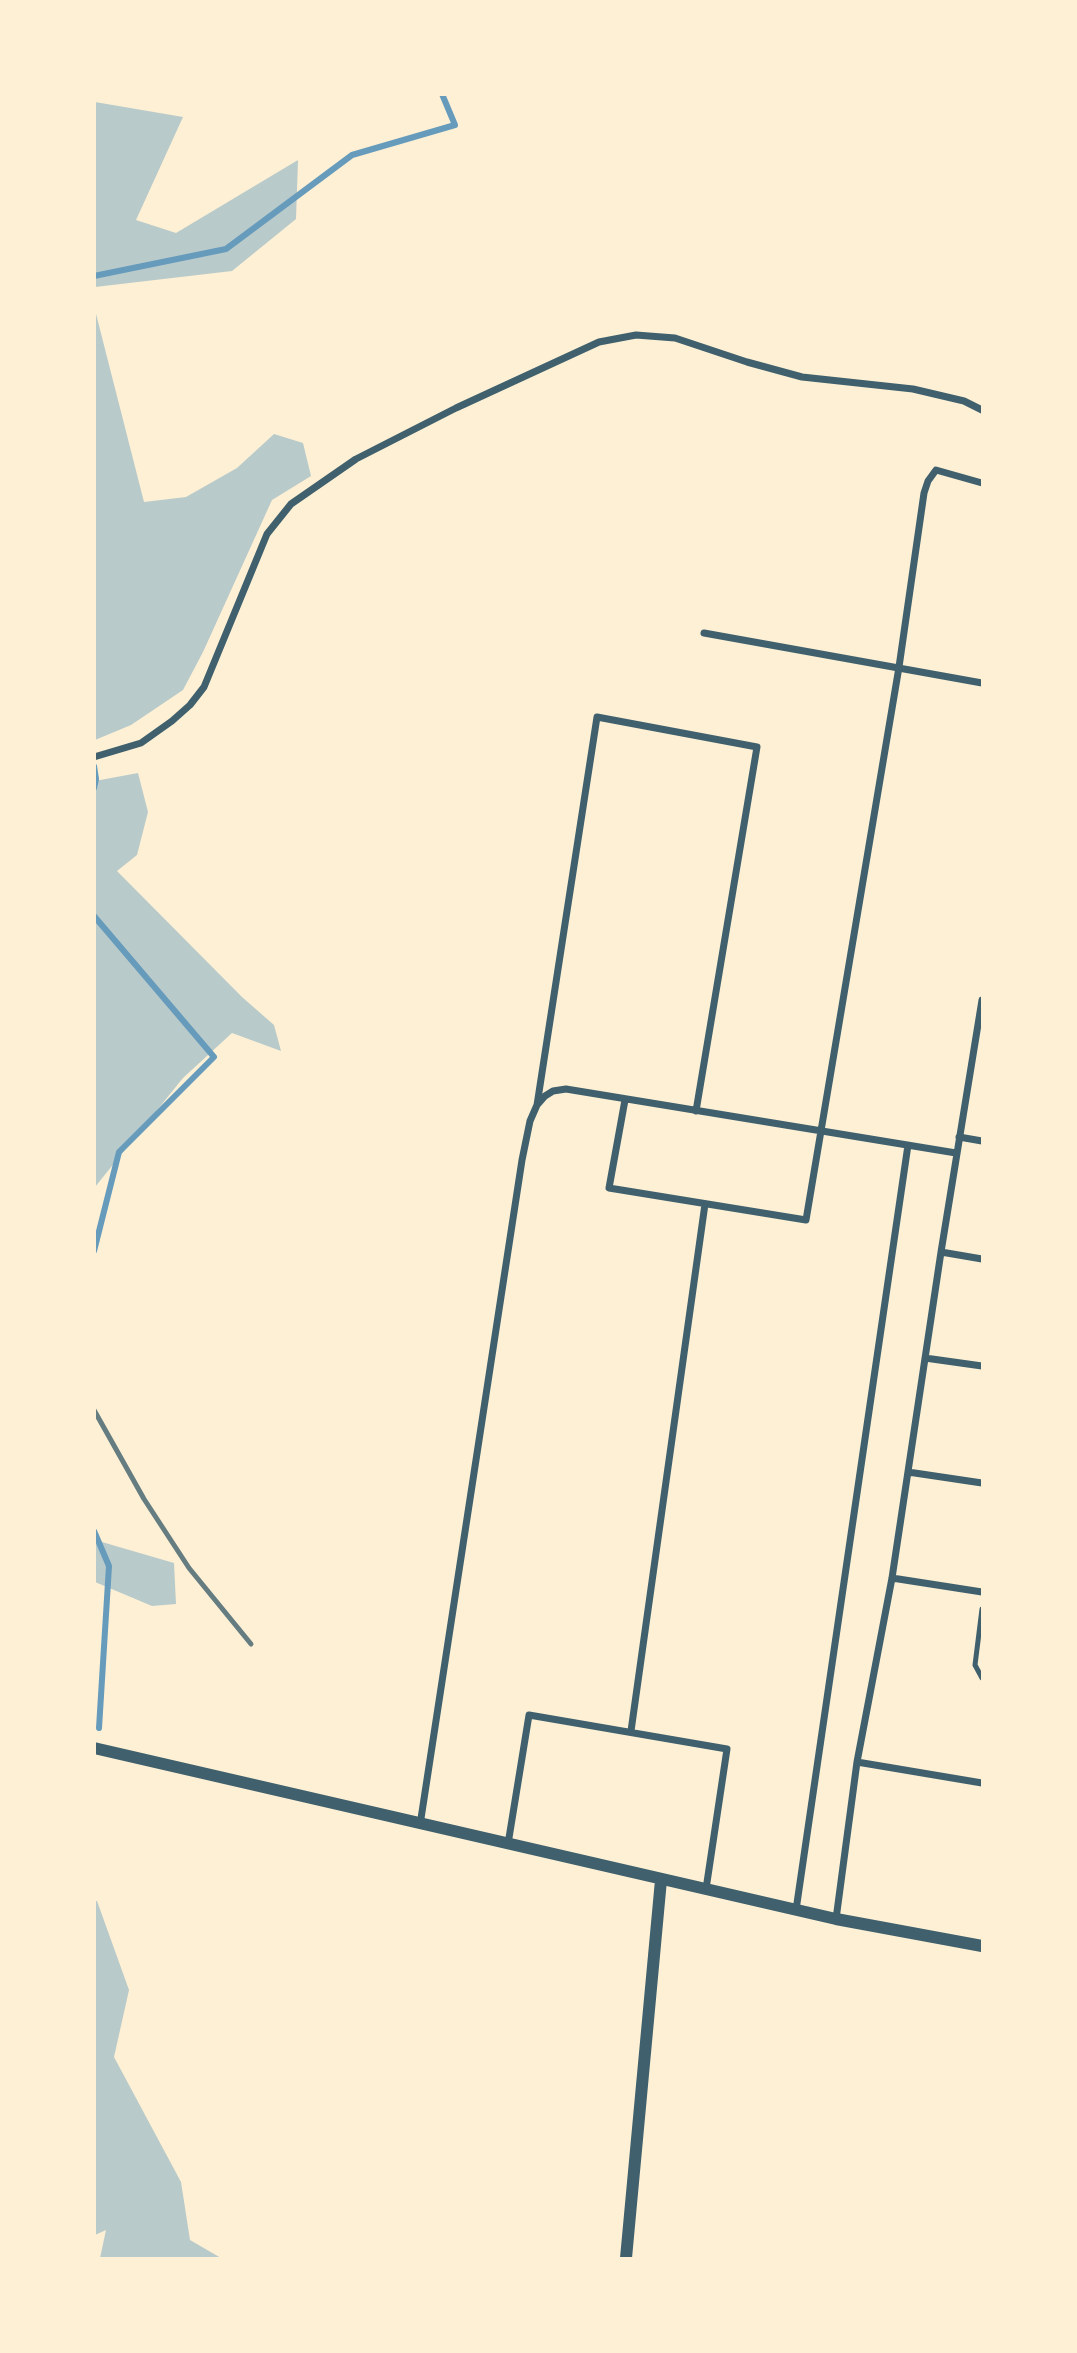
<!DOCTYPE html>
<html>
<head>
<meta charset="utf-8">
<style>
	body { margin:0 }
	#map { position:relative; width:1077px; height:2353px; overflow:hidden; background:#fdf0d5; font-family:Ubuntu,sans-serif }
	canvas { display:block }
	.frame { position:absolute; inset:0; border:96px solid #fdf0d5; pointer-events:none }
</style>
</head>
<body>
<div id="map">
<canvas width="1077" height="2353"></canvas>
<div class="frame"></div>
</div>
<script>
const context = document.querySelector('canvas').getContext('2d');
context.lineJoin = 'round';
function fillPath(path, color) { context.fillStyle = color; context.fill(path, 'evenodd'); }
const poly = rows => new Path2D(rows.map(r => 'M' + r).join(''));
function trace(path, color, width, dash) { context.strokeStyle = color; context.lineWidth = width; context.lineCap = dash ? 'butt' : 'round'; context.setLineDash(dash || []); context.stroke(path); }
fillPath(poly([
	[95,102,183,117,136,220,176,233,298,160,296,219,232,271,95,287],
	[94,306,144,502,186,497,237,468,274,434,303,443,311,476,272,500,203,652,183,690,131,725,95,740],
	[138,773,148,812,137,855,117,871,242,997,274,1025,281,1051,232,1033,183,1078,95,1187,95,781],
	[95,1540,174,1563,176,1604,152,1606,95,1582],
	[94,1901,97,1901,129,1990,114,2057,181,2182,190,2240,221,2258,100,2258,106,2230,95,2235]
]), '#b9caca');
trace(poly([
	[94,276,226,249,352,155,455,125,442,94],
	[94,766,96,779,94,788],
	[94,916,214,1057,119,1152,94,1251],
	[94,1531,109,1566,99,1728]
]), '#669bbc', 6);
trace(poly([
	[982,1609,975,1665,982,1678]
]), '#3f606c', 5);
trace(poly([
	[704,633,982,683],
	[94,757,141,743,172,721,190,705,204,687,267,534,291,504,356,459,456,408,599,342,636,335,675,338,747,362,802,377,913,389,964,401,982,410],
	[625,1100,609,1188,806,1220,899,667,924,493,928,481,936,470,982,483],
	[538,1104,545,1096,553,1091,566,1089,956,1153],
	[959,1137,982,1141],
	[941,1252,982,1259],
	[925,1358,982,1366],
	[908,1472,982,1483],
	[892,1578,982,1592],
	[631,1731,705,1204],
	[857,1762,982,1783],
	[420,1825,522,1160,530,1121,537,1105,597,717,757,747,696,1111],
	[508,1844,529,1715,727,1749,706,1889],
	[796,1910,908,1145],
	[836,1919,857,1762,892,1578,941,1252,982,1000]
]), '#3f606c', 7);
trace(poly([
	[94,1748,836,1919,982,1946],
	[626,2258,661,1880]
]), '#3f606c', 12);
trace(poly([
	[94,1410,144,1499,189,1568,251,1644]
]), '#657d81', 5);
</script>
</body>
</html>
